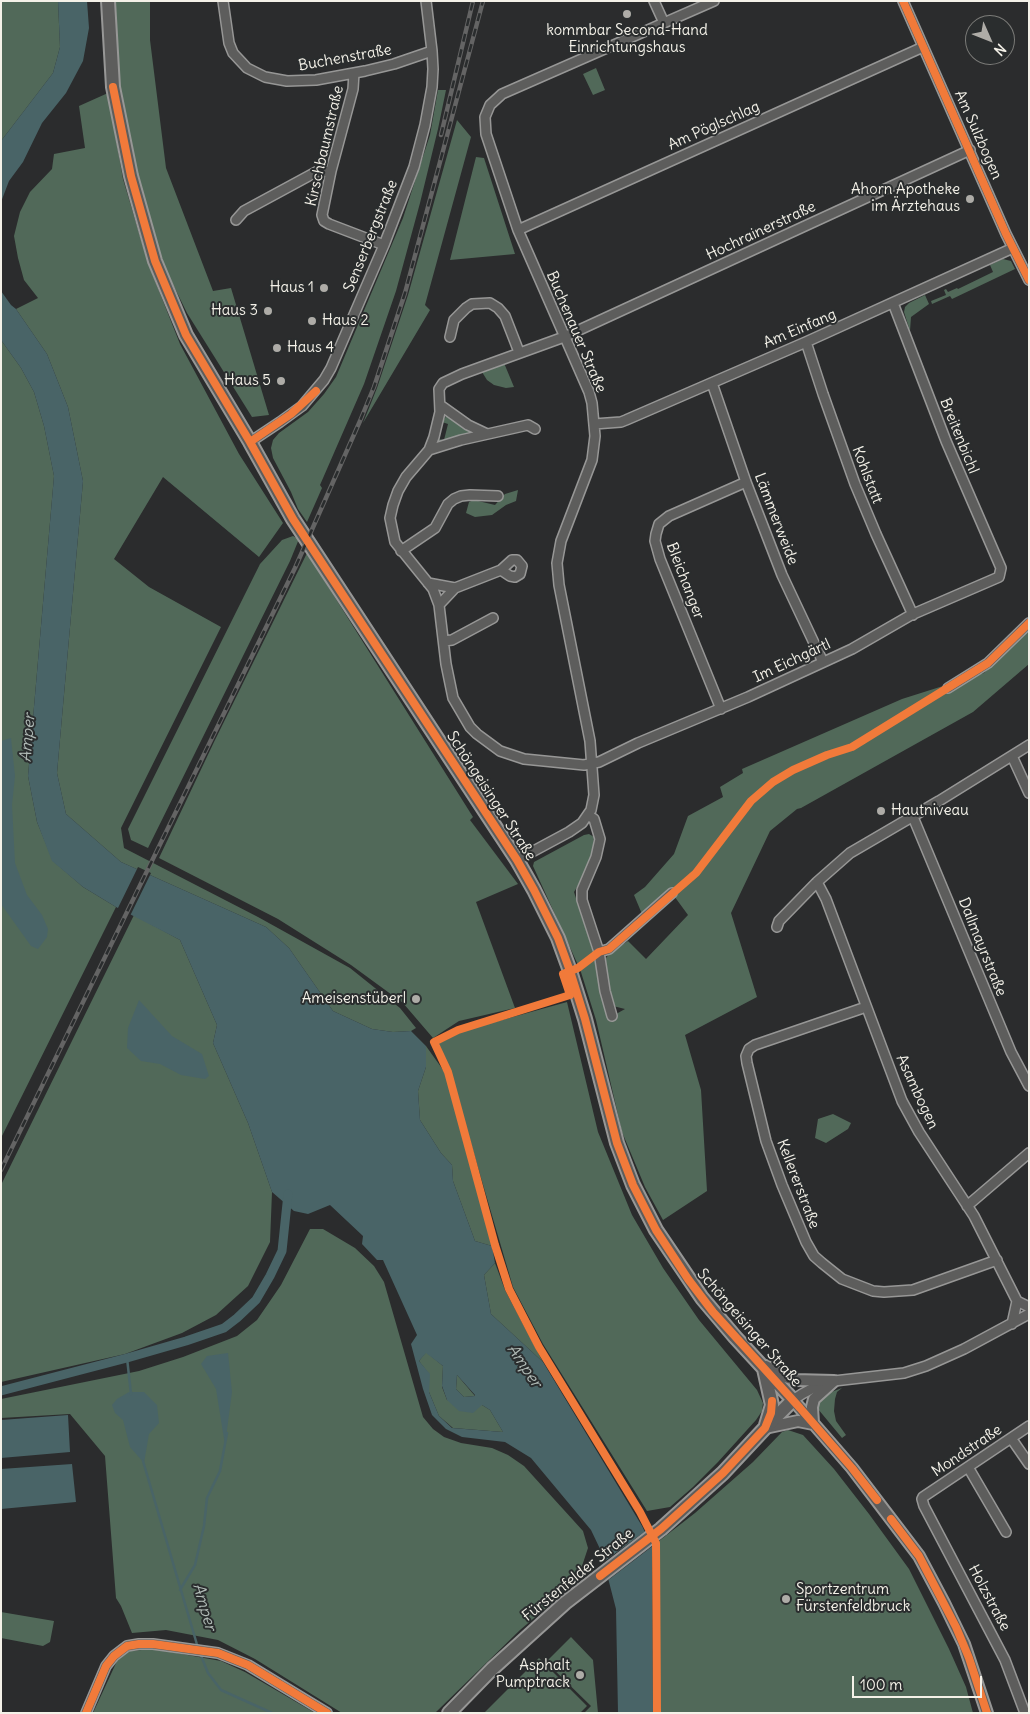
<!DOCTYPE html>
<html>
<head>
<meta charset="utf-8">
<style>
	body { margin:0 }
	#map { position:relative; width:1030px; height:1714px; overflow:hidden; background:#2b2c2d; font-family:Delius,sans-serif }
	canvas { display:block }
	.frame { position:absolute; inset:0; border:2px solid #f4f1e8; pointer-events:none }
	.north { position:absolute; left:965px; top:15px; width:50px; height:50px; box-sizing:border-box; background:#2a2d2e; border:1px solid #7b7b78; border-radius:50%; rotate:134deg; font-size:14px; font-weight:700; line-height:20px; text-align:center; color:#f4f1e8 }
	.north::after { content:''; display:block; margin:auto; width:18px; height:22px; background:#aeaca7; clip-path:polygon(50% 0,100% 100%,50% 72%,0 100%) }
	.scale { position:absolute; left:852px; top:1676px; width:130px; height:22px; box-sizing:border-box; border:2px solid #f4f1e8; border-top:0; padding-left:6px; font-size:15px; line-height:18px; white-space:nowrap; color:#f4f1e8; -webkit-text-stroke:4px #2a2d2e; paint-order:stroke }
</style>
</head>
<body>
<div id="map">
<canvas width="1030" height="1714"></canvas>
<div class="frame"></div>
<div class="north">N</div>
<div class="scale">100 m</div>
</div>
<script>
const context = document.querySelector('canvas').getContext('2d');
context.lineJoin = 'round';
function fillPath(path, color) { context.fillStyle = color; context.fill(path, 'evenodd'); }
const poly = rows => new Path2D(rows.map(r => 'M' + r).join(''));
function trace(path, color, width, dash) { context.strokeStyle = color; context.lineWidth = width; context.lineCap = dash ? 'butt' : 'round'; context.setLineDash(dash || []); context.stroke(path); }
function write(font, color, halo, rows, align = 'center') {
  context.font = font + ' Delius,sans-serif'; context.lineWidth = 4; context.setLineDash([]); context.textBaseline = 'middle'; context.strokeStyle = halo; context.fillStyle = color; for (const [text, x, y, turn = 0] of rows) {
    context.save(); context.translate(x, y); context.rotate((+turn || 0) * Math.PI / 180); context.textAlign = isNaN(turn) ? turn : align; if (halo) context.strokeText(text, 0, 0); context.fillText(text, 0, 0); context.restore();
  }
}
fillPath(poly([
	[1,1,58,1,60,47,53,73,1,141],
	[111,1,150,1,150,40,166,168,213,291,231,288,269,415,252,417,187,313,160,258,135,175,117,86],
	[596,68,605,90,593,95,583,74],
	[438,90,446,90,438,129,420,203,396,291,364,384,320,485,322,488,307,522,298,509,291,492,273,458,271,448,273,440,279,433,308,412,324,394,336,377,403,218,430,135],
	[108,93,123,179,148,263,180,344,239,454,283,523,259,557,163,477,114,559,149,587,221,627,121,828,124,848,258,917,350,968,400,1008,416,1028,411,1031,393,1032,372,1029,333,1011,289,948,266,927,121,862,66,814,57,773,83,481,68,407,47,354,16,309,38,298,24,280,18,258,14,236,20,212,30,192,52,169,54,154,85,148,79,106],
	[457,120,471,137,425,305,430,310,363,423,377,388,408,295],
	[476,157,484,158,515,254,450,260],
	[1003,259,1011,261,1015,269,952,299,950,296,932,304,931,301,946,295,944,290,946,289,948,292,957,288,958,289,993,272,990,265],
	[925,295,929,304,911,317,910,331,904,312,905,307,909,303],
	[1,340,21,368,34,392,44,426,54,476,28,776,37,822,53,861,83,887,116,907,1,1138],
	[504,363,514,387,506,388,494,385,487,380,482,372],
	[447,415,478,432,442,443,439,442,438,439,444,440,448,424,442,422],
	[518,490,516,501,506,505,492,515,475,517,466,513,469,502,474,500,495,505,505,494],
	[293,536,299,539,290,561,148,848,131,840,128,829,260,564,282,540],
	[307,553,473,817,470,820,518,884,476,902,515,1008,459,1021,433,1038,403,1003,351,965,278,919,159,858,214,742],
	[1029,628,1029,664,973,712,801,808,797,809,770,831,731,913,757,997,685,1035,701,1090,707,1191,663,1220,645,1187,622,1132,596,1020,580,969,595,959,609,1018,625,1009,613,1006,606,982,604,965,606,958,610,953,628,941,646,959,688,915,669,889,642,914,634,895,645,887,674,854,688,816,723,797,720,787,743,773,742,769,902,699,984,673,1022,633],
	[589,834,594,837,593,855,584,876,574,892,593,951,591,955,578,965,533,866,534,862,584,835],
	[134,915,180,940,217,1025,213,1043,248,1123,272,1192,270,1242,248,1286,216,1315,182,1333,125,1354,1,1382,1,1185],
	[567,1002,598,1132,632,1215,663,1268,699,1320,757,1390,763,1403,762,1411,756,1420,718,1462,693,1487,670,1507,647,1511,543,1344,513,1287,450,1072,438,1042,455,1033],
	[426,1046,446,1074,492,1246,475,1241,453,1181,452,1165,441,1153,420,1120,418,1091,426,1067],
	[833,1114,851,1123,848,1129,826,1143,815,1138,818,1119],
	[310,1229,323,1229,355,1248,374,1266,384,1282,423,1417,433,1429,444,1437,461,1443,492,1448,508,1455,524,1466,583,1531,588,1548,582,1566,573,1580,560,1596,520,1630,435,1713,342,1713,255,1659,218,1640,166,1630,132,1633,121,1606,116,1598,105,1456,70,1414,1,1418,1,1399,139,1371,183,1357,237,1336,257,1320,281,1285],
	[495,1263,505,1290,543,1362,491,1314,484,1275],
	[426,1352,443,1366,442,1387,447,1400,482,1405,490,1410,503,1432,453,1428,439,1416,429,1392,429,1374,419,1361],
	[457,1375,475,1396,464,1397,456,1389],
	[842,1388,837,1392,835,1399,834,1411,836,1421,846,1435,842,1438,818,1409,820,1399,826,1394],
	[788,1430,803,1435,834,1469,869,1514,909,1569,949,1649,966,1687,973,1713,660,1713,659,1541,695,1513,753,1462,782,1432],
	[1,1612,54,1621,50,1642,43,1646,1,1638],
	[571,1637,593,1660,598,1713,584,1713,591,1706,546,1662],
	[154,1649,221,1661,245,1672,315,1713,93,1713,117,1661,129,1651],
	[539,1658,587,1706,580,1713,484,1713]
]), '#516959');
fillPath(poly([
	[58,1,87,1,89,28,83,61,66,93,42,123,23,162,9,181,1,202,1,141,53,73,60,47],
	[1,291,11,305,16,309,47,354,68,407,83,481,57,773,66,814,121,862,266,927,289,948,333,1011,372,1029,393,1032,411,1031,426,1046,426,1067,418,1091,420,1120,441,1153,452,1165,453,1181,475,1241,492,1246,495,1263,484,1275,491,1314,543,1362,642,1526,652,1547,653,1713,618,1713,616,1609,601,1551,591,1530,531,1458,505,1442,462,1437,446,1429,432,1415,423,1389,411,1344,417,1335,383,1260,377,1260,362,1244,363,1236,330,1205,308,1214,294,1211,272,1192,248,1123,213,1043,217,1025,180,940,116,907,83,887,52,861,37,822,28,776,54,476,44,426,34,392,21,368,1,340],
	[426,1353,443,1366,442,1386,447,1400,459,1411,473,1413,482,1405,490,1410,503,1432,452,1428,439,1416,429,1392,430,1374,419,1361],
	[457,1375,475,1395,475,1396,464,1397,456,1389],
	[11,738,15,776,12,805,15,863,27,895,42,915,48,929,47,937,38,949,31,946,1,904,1,741],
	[139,1000,172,1036,202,1054,209,1076,205,1079,181,1075,160,1064,141,1061,127,1048,128,1028],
	[228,1353,232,1392,225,1445,216,1389,201,1364,207,1356],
	[129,1392,144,1392,157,1405,159,1423,149,1434,144,1463,130,1447,123,1420,115,1413,112,1405,117,1399],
	[68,1415,70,1452,1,1458,1,1420],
	[72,1464,76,1502,1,1509,1,1469]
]), '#496467');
fillPath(poly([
	[138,867,151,873,130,916,117,910],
	[647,1530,654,1545,607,1581,602,1563]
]), '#2b2c2d');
trace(poly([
	[127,1358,131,1394],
	[143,1461,198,1648],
	[180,1590,195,1565,204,1526,207,1498,220,1471,227,1433],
	[200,1653,208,1673,221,1690,272,1713]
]), '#496467', 2.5);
trace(poly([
	[1,1391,127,1358,186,1341,224,1328,237,1318,256,1300,270,1276,282,1251,288,1194]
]), '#496467', 9);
const minor = poly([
	[223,1,229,43,233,53,247,68,265,77,287,81,316,80,365,71,394,64,432,51],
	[654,1,664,23],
	[903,1,1006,234,1029,280],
	[354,73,353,89,331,171,322,215,324,221,329,224,384,245],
	[236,220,244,211,316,172,331,171],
	[518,230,923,47],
	[450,337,454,320,466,308,472,304,490,303,498,308,505,316,519,352],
	[806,342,823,394,855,484,876,534,913,615],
	[712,383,746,482,782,575,823,662],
	[440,405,468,425,487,434],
	[594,424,621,422,626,420,806,342,1013,248],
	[250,442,280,422,302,406,324,380,331,368,384,245,414,167,425,125,432,87,433,69,432,51,426,1],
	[429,450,461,440,528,425,535,429],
	[401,551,435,528,448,504,454,499,461,496,470,495,498,496],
	[512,560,517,560,522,566,520,574,515,577,510,576,501,570,512,560],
	[501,570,455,588,439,605,446,664,453,698,470,727,477,734,500,751,524,759,584,765,599,762,638,743,748,697,852,649,911,615,999,577,1001,568,946,441,893,303],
	[428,583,455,588],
	[439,605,433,589,395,542,390,518,393,505,398,491,406,477,429,450,434,437,440,412,439,389,443,383,462,374,564,337,970,150],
	[444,641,452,640,493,618],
	[948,688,988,663,1029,623],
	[721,709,660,559,655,541,656,534,659,524,669,516,746,482],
	[1012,756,1029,793],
	[588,815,594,819,600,839,596,857,582,890,582,900,599,952,605,991,612,1016],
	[913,817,1011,1052,1029,1086],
	[517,860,569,832,582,823,591,810,594,795,590,741,559,585,557,563,561,541,592,460,595,436,592,403,589,392,518,230,486,134,485,117,490,105,502,94,714,1],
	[817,882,826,899,902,1101,919,1132,974,1216,1017,1301,1012,1324],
	[777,927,779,921,817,882,850,853,939,801,1029,745],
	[599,952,609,949,672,893],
	[866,1007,755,1045,749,1049,746,1056,747,1063,766,1141,782,1185,806,1242,814,1256,822,1263,842,1279,873,1291,884,1292,913,1290,997,1260],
	[967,1206,1029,1153],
	[1017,1301,1029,1307],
	[793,1400,802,1394,817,1386,834,1381,904,1373,926,1366,964,1349,1029,1314],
	[1011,1438,1029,1464],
	[968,1467,1006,1532],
	[86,1713,106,1666,114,1656,127,1646,139,1644,153,1644,218,1653,248,1665,327,1713],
	[1025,1713,1005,1660,924,1506,922,1499,923,1497,1029,1426]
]);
const tertiary = poly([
	[766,1366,785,1377,795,1380,834,1381],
	[793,1400,852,1468,919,1556,944,1603,964,1644,987,1713],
	[813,1423,812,1407,814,1399,834,1381],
	[765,1428,798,1421,813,1424]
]);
const primary = poly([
	[108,1,113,87,131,176,155,261,186,335,250,442,293,519,517,860,534,890,558,938,570,971,585,1019,617,1143,633,1185,656,1230,702,1298,735,1337,793,1400,765,1428,723,1473,661,1529,565,1603,492,1669,449,1713],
	[764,1369,772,1405,766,1425]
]);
trace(minor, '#979796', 12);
trace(tertiary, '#979796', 14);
trace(primary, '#979796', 16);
trace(minor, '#5d5d5c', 9);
trace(tertiary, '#5d5d5c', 10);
trace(primary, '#5d5d5c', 12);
const rail = poly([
	[441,135,473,1],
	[1,1170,295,568,360,421,374,387,405,293,483,1]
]);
trace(rail, '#646464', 4.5);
trace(rail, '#2a2d2e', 2.5, [8]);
trace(poly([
	[903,1,1006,234,1029,280],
	[113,87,131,176,155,261,186,335,250,442,293,519,517,860,534,890,558,938,570,971,585,1019,617,1143,633,1185,656,1230,688,1279,713,1312,800,1408,852,1468,877,1500],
	[250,442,291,414,316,391],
	[891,1519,919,1556,956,1627,969,1658,987,1713],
	[600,1576,661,1529,723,1473,765,1428,771,1413,772,1401],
	[86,1713,106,1666,114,1656,127,1646,139,1644,153,1644,218,1653,248,1665,327,1713],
	[657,1713,656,1543,640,1512,539,1347,509,1289,495,1245,448,1072,434,1042,458,1030,570,995,563,974,578,968,599,952,609,949,696,873,751,801,773,782,793,770,827,755,852,747,988,663,1029,623]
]), '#f17a3a', 8);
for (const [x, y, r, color] of [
	[627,14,5,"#aeaca7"],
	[970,199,5,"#aeaca7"],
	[324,288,5,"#aeaca7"],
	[268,311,5,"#aeaca7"],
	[312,321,5,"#aeaca7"],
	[277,348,5,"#aeaca7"],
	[281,381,5,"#aeaca7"],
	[881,811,5,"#aeaca7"],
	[416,999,5,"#aeaca7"],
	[786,1599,5,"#aeaca7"],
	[580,1675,5,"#aeaca7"]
]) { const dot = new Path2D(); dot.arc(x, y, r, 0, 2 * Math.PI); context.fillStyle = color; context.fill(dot); trace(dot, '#2a2d2e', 2); }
write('15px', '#f4f1e8', '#2a2d2e', [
	["kommbar Second-Hand",627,31,"center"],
	["Einrichtungshaus",627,48,"center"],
	["Ahorn Apotheke",960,190],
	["im Ärztehaus",960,207],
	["Haus 1",314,288],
	["Haus 3",258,311],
	["Haus 2",322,321,"left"],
	["Haus 4",287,348,"left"],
	["Haus 5",271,381],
	["Hautniveau",891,811,"left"],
	["Ameisenstüberl",406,999],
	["Sportzentrum",796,1590,"left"],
	["Fürstenfeldbruck",796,1607,"left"],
	["Asphalt",570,1666],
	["Pumptrack",570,1683]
], 'right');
write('15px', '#f4f1e8', '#2a2d2e', [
	["Buchenstraße",345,58,-10],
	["Am Pöglschlag",714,126,-24],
	["Am Sulzbogen",978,135,66],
	["Kirschbaumstraße",325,146,-77],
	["Hochrainerstraße",761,231,-25],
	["Senserbergstraße",371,236,-68],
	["Am Einfang",800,329,-23],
	["Buchenauer Straße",576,332,67],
	["Breitenbichl",959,436,68],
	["Kohlstatt",867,475,69],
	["Lämmerweide",776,519,69],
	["Bleichanger",685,581,69],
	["Im Eichgärtl",792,661,-25],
	["Schöngeisinger Straße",491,796,57],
	["Dallmayrstraße",982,947,68],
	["Asambogen",917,1092,65],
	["Kellererstraße",798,1184,69],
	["Schöngeisinger Straße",749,1328,49],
	["Mondstraße",967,1451,-34],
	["Fürstenfelder Straße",578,1575,-39],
	["Holzstraße",989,1598,62]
]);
write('italic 16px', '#b1bbb7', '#2a2d2e', [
	["Amper",28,738,-85],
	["Amper",524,1366,56],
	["Amper",204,1607,74]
]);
</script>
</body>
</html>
